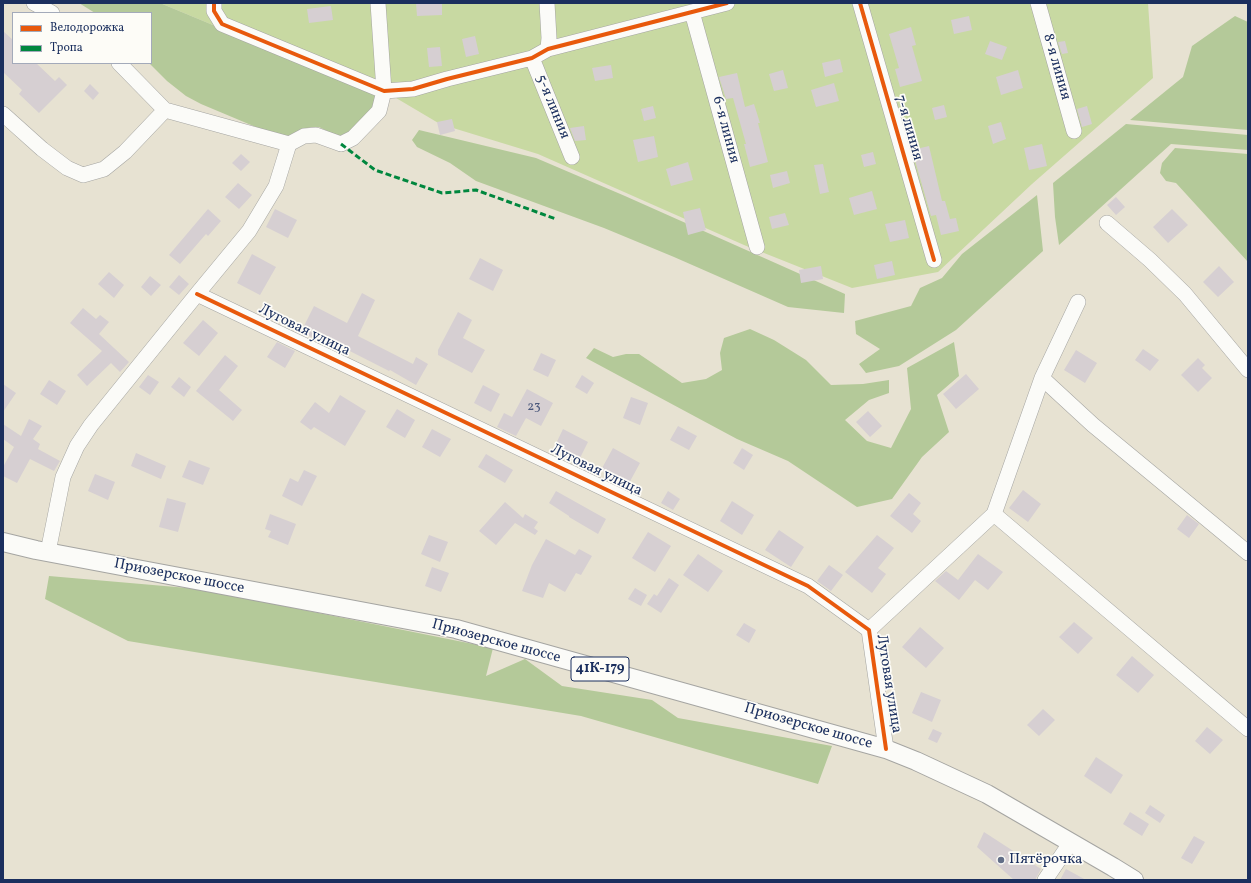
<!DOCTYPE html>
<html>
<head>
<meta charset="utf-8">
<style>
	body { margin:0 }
	#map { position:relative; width:1251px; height:883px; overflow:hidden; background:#e7e2d2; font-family:Vollkorn,serif }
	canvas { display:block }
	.frame { position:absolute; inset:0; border:4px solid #1b2f5e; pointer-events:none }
	.legend { position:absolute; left:12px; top:12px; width:140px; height:52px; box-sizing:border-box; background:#fdfcf7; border:1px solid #a3aaba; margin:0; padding:5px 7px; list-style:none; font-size:12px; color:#1b2f5e }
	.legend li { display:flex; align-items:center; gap:8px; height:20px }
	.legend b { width:20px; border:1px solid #a3aaba }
</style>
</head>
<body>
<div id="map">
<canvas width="1251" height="883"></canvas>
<div class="frame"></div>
<ul class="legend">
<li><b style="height:5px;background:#e8590c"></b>Велодорожка</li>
<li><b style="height:5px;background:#00873e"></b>Тропа</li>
</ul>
</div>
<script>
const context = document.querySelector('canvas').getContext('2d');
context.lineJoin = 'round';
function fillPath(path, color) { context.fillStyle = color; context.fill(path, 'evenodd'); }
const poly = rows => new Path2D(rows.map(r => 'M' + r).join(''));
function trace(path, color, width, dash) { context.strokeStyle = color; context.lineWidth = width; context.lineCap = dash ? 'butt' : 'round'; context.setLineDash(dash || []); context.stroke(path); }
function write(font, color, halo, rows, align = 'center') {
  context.font = font + ' Vollkorn,serif'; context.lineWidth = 3.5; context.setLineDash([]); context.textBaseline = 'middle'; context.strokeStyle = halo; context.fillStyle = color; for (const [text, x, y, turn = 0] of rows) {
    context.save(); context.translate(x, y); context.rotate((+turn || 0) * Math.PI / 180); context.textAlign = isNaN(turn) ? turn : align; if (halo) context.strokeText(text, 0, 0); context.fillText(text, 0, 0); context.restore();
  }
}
fillPath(poly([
	[160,3,1148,3,1153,78,1032,184,938,272,852,288,744,245,538,154,440,124,391,95,381,95]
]), '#c8d9a2');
fillPath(poly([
	[79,3,160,3,381,95,375,109,351,135,341,138,319,127,312,127,303,129,293,136,282,138,201,104,186,96,167,81,149,63,151,63,151,13,95,13],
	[1235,16,1248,22,1248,130,1130,120,1183,77,1192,46],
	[1126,124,1248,135,1248,150,1171,144,1059,245,1055,217,1053,183],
	[419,130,536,158,625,196,845,294,844,313,788,307,674,257,604,228,476,181,450,163,417,147,412,140],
	[1175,148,1248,154,1248,262,1176,183,1166,181,1160,173,1162,163],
	[1037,195,1043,251,956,330,899,366,866,373,859,364,880,349,856,334,855,321,911,306,920,288,942,278,962,254],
	[750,329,774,340,806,360,831,385,863,384,889,380,889,393,869,400,845,420,867,441,891,448,911,409,907,368,954,342,959,376,937,395,949,432,922,457,892,499,857,507,788,461,737,439,586,358,594,348,613,357,626,354,639,354,682,383,706,379,722,370,720,353,724,338],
	[49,576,199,589,493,648,486,676,525,659,562,686,652,700,678,718,832,746,818,784,581,716,128,641,45,599]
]), '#b4c999');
fillPath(poly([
	[416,3,442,3,442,15,417,16],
	[331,6,333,20,309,23,307,9],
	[969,16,972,30,954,34,951,20],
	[911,27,916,45,912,46,922,81,900,87,895,69,899,68,889,34],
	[3,31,13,40,13,63,36,63,55,81,59,77,67,85,39,113,19,94,22,90,3,72],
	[475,36,479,54,466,57,462,39],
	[990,41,1007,47,1002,60,985,54],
	[1065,41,1068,53,1062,54,1058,42],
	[440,47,442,66,429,67,427,48],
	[840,59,843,72,825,77,822,63],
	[611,65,613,78,595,81,592,68],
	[783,70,788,88,774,91,769,74],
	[1018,70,1023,88,1001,95,996,77],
	[737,73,745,107,754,104,760,123,758,123,768,162,750,167,744,144,746,144,733,98,726,99,719,77],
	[834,83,839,101,816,107,811,90],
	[90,84,99,93,93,100,84,91],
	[944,105,947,117,935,120,932,108],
	[653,106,656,118,644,121,641,109],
	[1087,106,1092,124,1082,127,1077,109],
	[452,119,455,131,440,135,437,122],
	[1001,122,1006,139,993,144,988,126],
	[584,126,586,140,575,141,570,128],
	[654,136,658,157,638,162,633,140],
	[1042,144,1047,166,1029,170,1024,148],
	[929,146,942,201,945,201,950,219,956,218,959,231,941,235,936,215,931,216,912,150],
	[873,152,876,164,864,167,861,155],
	[241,154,250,162,241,171,232,163],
	[688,162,693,180,671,186,666,169],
	[823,164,829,192,820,194,814,165],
	[787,171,790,183,773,188,770,175],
	[238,183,252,195,239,209,225,197],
	[872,191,877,209,854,215,849,198],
	[1116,197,1125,207,1116,215,1107,205],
	[700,208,706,230,688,235,683,212],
	[208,209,221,221,208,236,206,234,180,264,169,255],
	[275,209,297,220,288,238,266,227],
	[1172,209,1188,225,1168,243,1153,227],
	[785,213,789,225,772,229,769,217],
	[905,220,909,238,890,242,885,224],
	[252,254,276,267,260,295,237,283],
	[480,258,503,270,493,291,469,279],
	[892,261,895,275,877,279,874,265],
	[821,266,823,279,801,283,799,270],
	[1219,266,1234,282,1218,297,1203,282],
	[109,272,124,285,114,298,98,284],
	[179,275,189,284,179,295,169,287],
	[150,276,161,285,151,296,141,287],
	[362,293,375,300,358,336,413,364,416,357,428,364,416,385,390,370,389,371,338,345,336,349,301,332,314,306,347,323],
	[83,308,96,319,100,315,109,322,99,334,129,362,120,372,111,363,87,386,77,375,102,351,70,323],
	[458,312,472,320,463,338,485,350,472,373,438,355,438,350],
	[203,320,218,333,199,356,183,343],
	[277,342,295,351,285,368,267,357],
	[1143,349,1159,360,1150,371,1135,360],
	[1076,350,1097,363,1085,383,1064,370],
	[541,353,556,360,548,377,533,370],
	[225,355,238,366,219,390,242,410,233,421,196,391],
	[1198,358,1205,365,1202,368,1212,378,1198,392,1181,375],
	[966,374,979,389,956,409,943,394],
	[148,375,159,382,150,395,139,387],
	[582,375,594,383,587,394,575,387],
	[179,377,191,387,184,397,171,387],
	[49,380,66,391,57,405,40,394],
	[3,384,16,393,3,412],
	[483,385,500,394,491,412,474,403],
	[527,389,553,403,541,426,526,418,516,436,497,427,504,413,512,417],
	[340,395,366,411,345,446,314,427,311,430,300,422,315,402,329,413],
	[631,397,648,403,640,425,623,418],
	[397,409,415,420,405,438,386,427],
	[868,411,882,426,870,437,856,422],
	[29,419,42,426,33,439,40,444,38,449,60,461,54,471,30,459,17,483,3,476,3,467,14,447,3,439,3,424,21,436],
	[678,426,697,436,689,450,670,440],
	[432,429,451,439,440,457,422,447],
	[563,429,588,442,578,462,553,450],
	[613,448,640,463,628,485,601,470],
	[742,448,753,455,744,470,733,463],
	[136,453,166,466,161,479,131,466],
	[486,454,513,470,505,483,478,467],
	[189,460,210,468,203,485,182,477],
	[304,470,317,476,302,506,282,496,290,478,298,482],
	[95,474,115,482,108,500,88,491],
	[1023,490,1041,504,1028,522,1009,508],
	[556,491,606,519,598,534,569,517,569,516,549,503],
	[668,491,680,499,673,510,661,503],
	[909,493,921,503,913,514,921,521,912,533,890,516],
	[167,498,186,503,178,532,159,527],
	[732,501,754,515,742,535,720,521],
	[505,502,523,518,525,514,538,522,534,528,538,531,535,535,515,523,496,545,479,531],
	[270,514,296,524,288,545,268,537,271,531,265,529],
	[1187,515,1199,524,1189,538,1177,529],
	[779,530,804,547,791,567,765,550],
	[648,532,671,546,655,572,632,558],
	[429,535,448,542,440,562,421,554],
	[877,535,894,548,878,568,886,574,872,593,845,572],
	[546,539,575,555,579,549,592,556,581,575,576,573,565,592,549,583,543,598,522,591,532,565],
	[698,554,723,571,708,592,683,575],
	[978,554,1003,572,988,590,975,580,959,600,935,581,946,571,958,580],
	[829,565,843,575,831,591,817,581],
	[432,567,449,573,441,592,425,586],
	[669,578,679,585,661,613,647,604,654,594,657,596],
	[635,588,647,595,641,606,628,599],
	[1074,622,1093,638,1078,654,1059,637],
	[744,623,756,630,749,643,736,635],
	[920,627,944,648,926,668,902,647],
	[1132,656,1154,675,1138,693,1116,675],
	[921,692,941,700,932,722,912,713],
	[1043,709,1055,720,1039,736,1027,725],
	[1207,727,1223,740,1210,754,1195,741],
	[933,729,942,733,937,743,928,739],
	[1096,757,1123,775,1111,794,1084,776],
	[1150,805,1165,815,1160,823,1145,813],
	[1130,812,1149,824,1142,836,1123,824],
	[984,832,1041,869,1035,880,1014,880,977,847],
	[1194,836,1205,842,1192,864,1181,858],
	[1066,869,1086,880,1060,880]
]), '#d6cfd2');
const minor = poly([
	[34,3,52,13],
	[214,3,214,11,222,24,384,91,413,89,447,79,532,58,548,49,727,3],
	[547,3,549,38,548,49],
	[860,3,934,260],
	[1038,3,1074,131],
	[692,12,757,247],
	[532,58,572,157],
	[119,63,165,110,289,144],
	[3,114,42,149,67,168,83,175,104,169,125,152,165,110],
	[289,144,304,136,316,135,341,144,353,138,379,111,384,91,378,3],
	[1107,223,1150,260,1185,294,1248,370],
	[197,294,808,586,869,630,886,749],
	[1042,378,1093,425,1248,553],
	[994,514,1248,729],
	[48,552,63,477,77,446,91,425,197,294,249,231,276,186,289,144],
	[869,630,994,514,1042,378,1078,302],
	[1045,880,1071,842]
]);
const major = poly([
	[3,542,36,550,456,629,886,749,916,761,987,794,1113,867,1134,880]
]);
trace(minor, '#a5a5a2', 16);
trace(major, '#a5a5a2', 20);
trace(minor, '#fbfbf8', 15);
trace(major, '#fbfbf8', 18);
trace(poly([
	[341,144,375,170,442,193,476,190,556,219]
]), '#00873e', 3, [6, 3]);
trace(poly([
	[214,3,214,11,222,24,384,91,413,89,447,79,532,58,548,49,727,3],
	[860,3,934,260],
	[197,294,808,586,869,630,886,749]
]), '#e8590c', 4);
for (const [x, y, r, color] of [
	[1001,860,4,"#626e87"]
]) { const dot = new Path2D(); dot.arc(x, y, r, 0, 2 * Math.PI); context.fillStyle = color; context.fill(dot); trace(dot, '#fdfcf7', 1.5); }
write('13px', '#4a577b', null, [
	["23",534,408]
]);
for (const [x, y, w] of [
	[600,669,58]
]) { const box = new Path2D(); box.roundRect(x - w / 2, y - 12, w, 24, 3); context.fillStyle = '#fdfcf7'; context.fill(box); trace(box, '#1b2f5e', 1); }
write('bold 14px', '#1b2f5e', null, [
	["41К-179",600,669]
]);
write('15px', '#1b2f5e', '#fdfcf7', [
	["8-я линия",1056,67,74],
	["5-я линия",552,107,68],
	["7-я линия",908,128,74],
	["6-я линия",725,130,75],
	["Луговая улица",304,331,26],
	["Луговая улица",596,471,26],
	["Приозерское шоссе",179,577,11],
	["Приозерское шоссе",496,642,15],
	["Луговая улица",888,684,81],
	["Приозерское шоссе",808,727,16]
]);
write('15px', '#1b2f5e', '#fdfcf7', [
	["Пятёрочка",1009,860]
], 'left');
</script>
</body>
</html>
